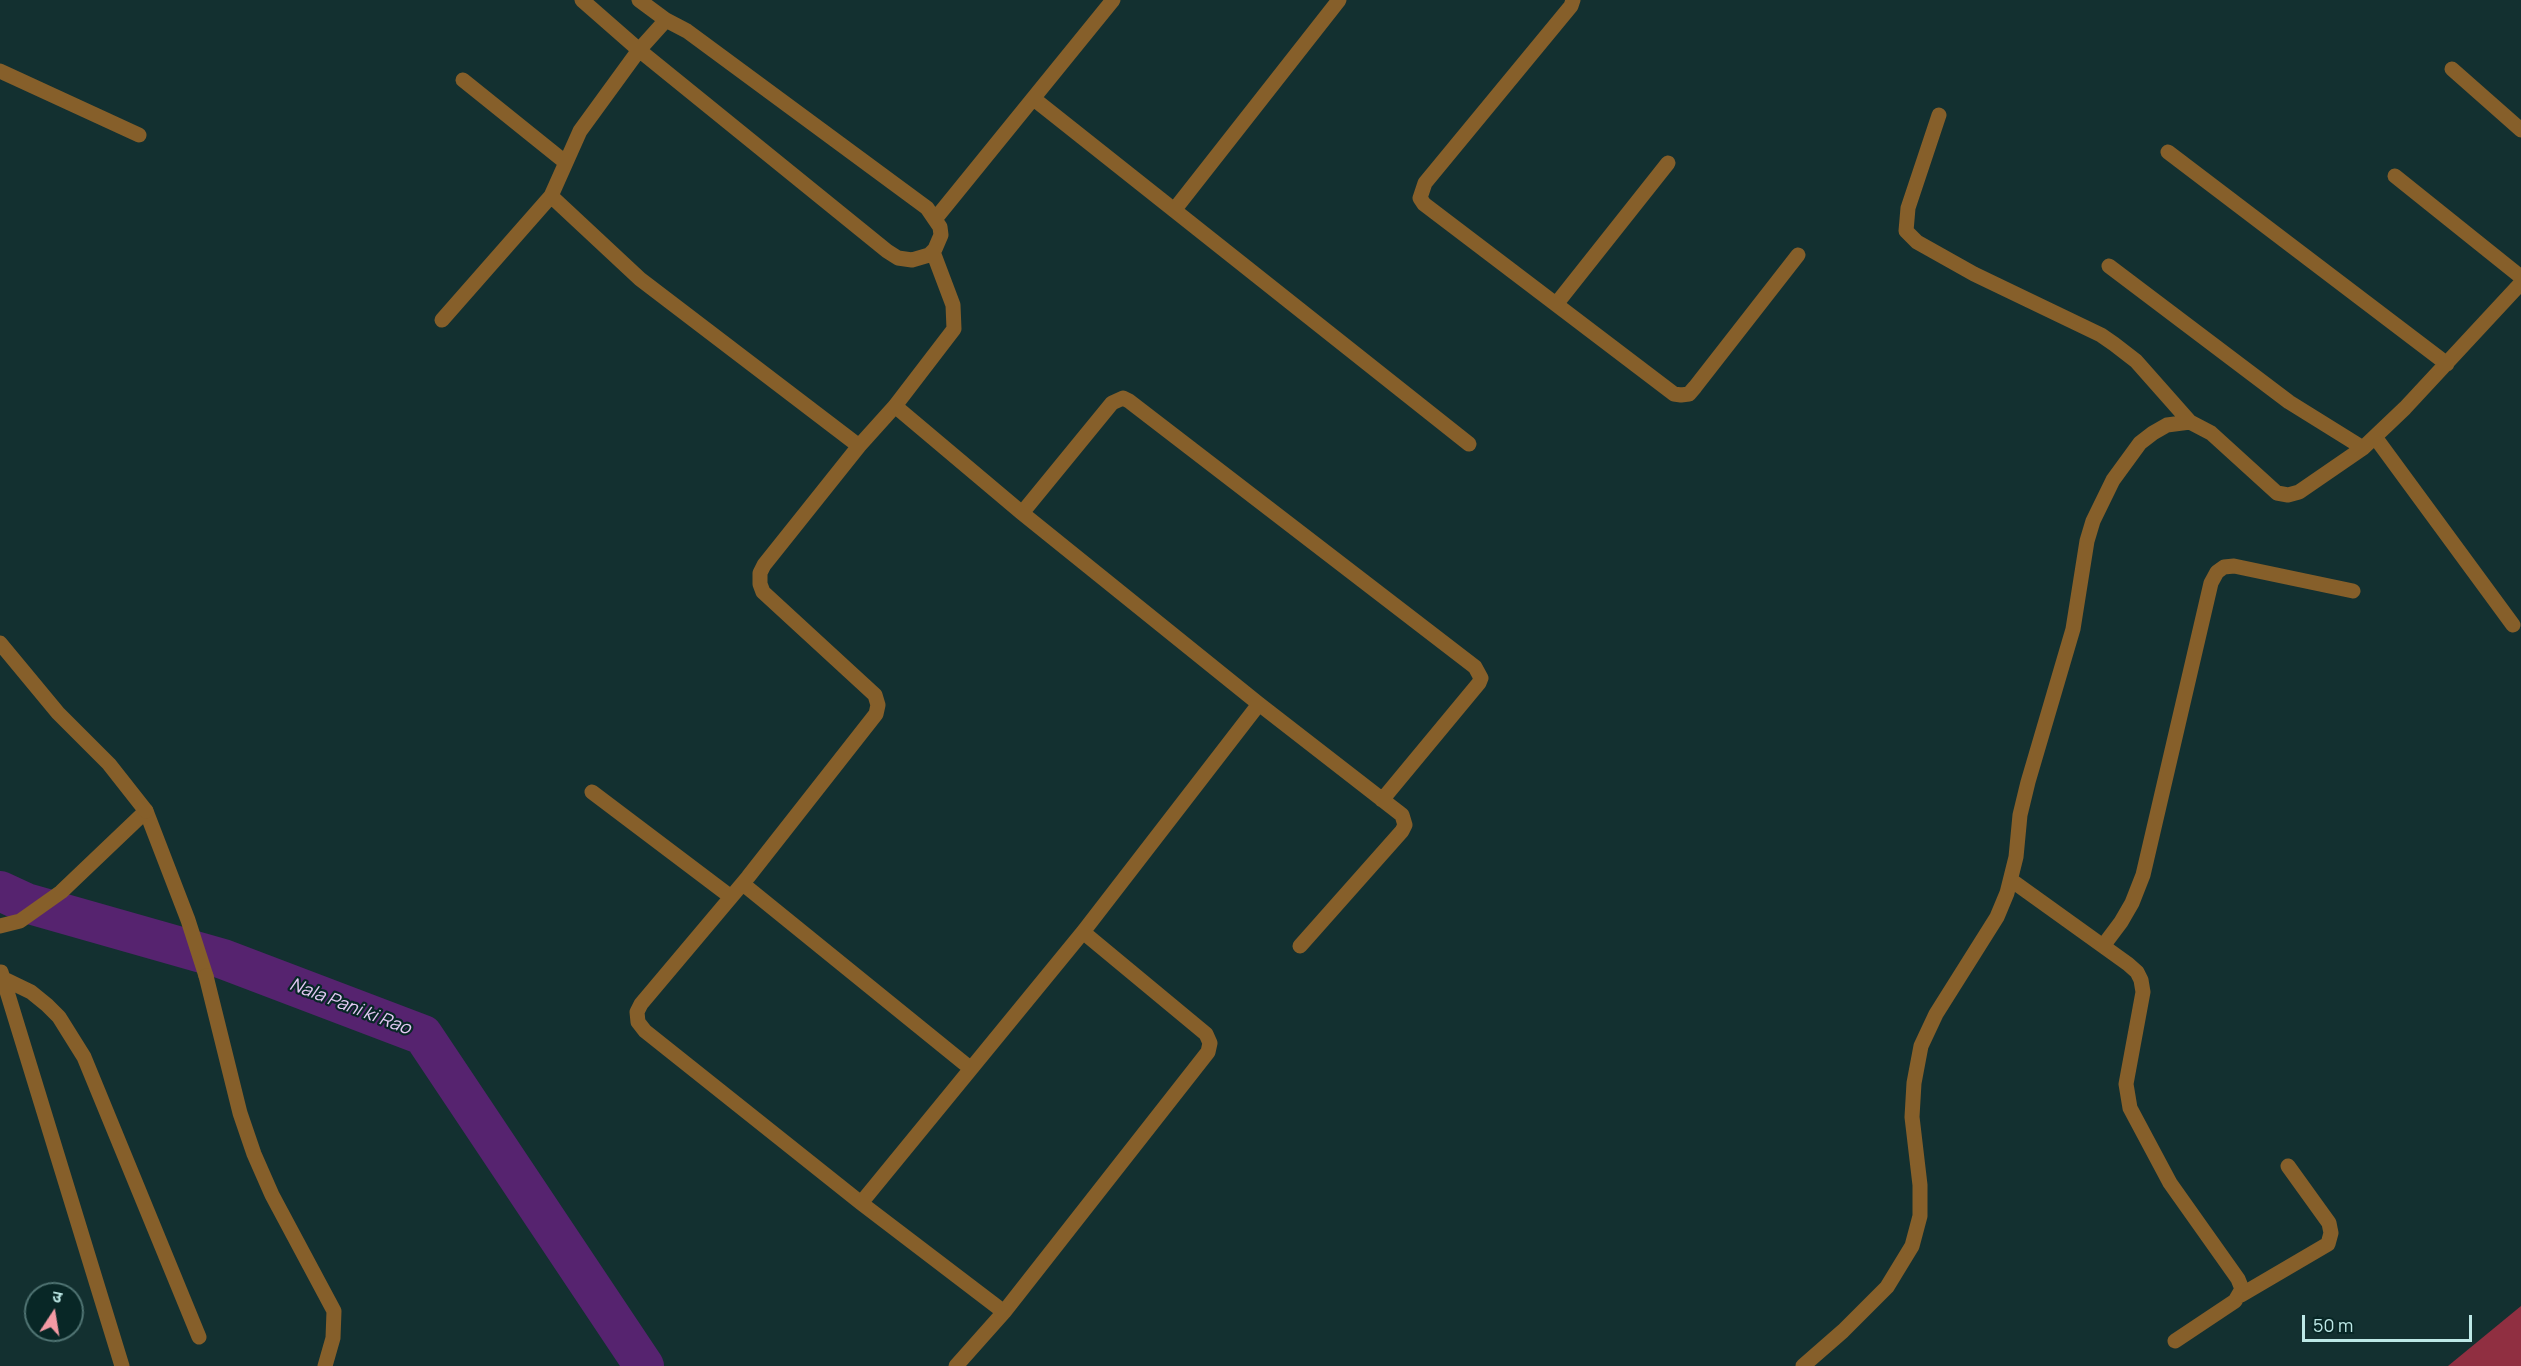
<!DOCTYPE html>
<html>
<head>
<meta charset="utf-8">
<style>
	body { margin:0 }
	#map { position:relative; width:2521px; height:1366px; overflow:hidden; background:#133030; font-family:Manrope,"Noto Sans Devanagari",sans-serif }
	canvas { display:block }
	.north { position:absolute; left:24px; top:1282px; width:60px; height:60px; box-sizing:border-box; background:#082726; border:2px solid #507473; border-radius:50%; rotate:12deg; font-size:16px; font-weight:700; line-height:24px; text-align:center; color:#bde8e6 }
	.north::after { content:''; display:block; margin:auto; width:21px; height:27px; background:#f49aa4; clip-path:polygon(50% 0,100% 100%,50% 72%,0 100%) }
	.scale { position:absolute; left:2302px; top:1315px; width:170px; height:27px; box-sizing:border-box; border:3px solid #bde8e6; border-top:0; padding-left:8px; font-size:18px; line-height:21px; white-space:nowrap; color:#bde8e6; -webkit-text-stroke:4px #082726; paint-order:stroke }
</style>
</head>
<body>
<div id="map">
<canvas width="2521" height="1366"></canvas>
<div class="north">उ</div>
<div class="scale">50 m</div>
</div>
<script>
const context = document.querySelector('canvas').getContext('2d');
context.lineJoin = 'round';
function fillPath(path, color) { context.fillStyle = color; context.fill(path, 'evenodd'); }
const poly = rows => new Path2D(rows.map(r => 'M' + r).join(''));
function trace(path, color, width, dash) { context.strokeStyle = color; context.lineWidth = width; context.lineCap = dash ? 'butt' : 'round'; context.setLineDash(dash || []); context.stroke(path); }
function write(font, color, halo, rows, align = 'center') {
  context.font = font + ' Manrope,sans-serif'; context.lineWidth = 4.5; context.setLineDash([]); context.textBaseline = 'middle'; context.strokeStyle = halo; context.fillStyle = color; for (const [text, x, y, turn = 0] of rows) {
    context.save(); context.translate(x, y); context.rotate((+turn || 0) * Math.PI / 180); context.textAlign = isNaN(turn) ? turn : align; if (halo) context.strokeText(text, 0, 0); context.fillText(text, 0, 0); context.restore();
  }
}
fillPath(poly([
	[2521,1306,2521,1366,2448,1366]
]), '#902f41');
trace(poly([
	[0,891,26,903,223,959,423,1035,644,1366]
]), '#56236f', 40);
trace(poly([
	[582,0,639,50,887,251,898,258,912,260,929,255,935,249,941,235,940,227,927,208,687,31,666,20,639,0],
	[1573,0,1571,6,1425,183,1420,198,1424,204,1674,394,1681,395,1689,394,1695,387,1798,255],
	[2452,69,2521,130],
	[0,71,139,135],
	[463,80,565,162],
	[1034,99,1469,444],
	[1939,115,1908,208,1906,231,1917,242,1974,274,2101,335,2114,344,2136,361,2190,422],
	[2168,152,2447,364],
	[2395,176,2521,277],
	[551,196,640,279,859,446],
	[1175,209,1339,0],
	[936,218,1113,0],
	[933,252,953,305,954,329,895,406,859,446,764,565,760,573,760,584,763,592,875,695,878,705,876,714,748,877,641,1004,637,1012,638,1022,645,1031,861,1203,1004,1312],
	[2109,266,2289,402,2363,448],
	[1557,303,1668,163],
	[442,320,551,196,580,131,639,50,666,20],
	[895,406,1022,513,1259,704,1402,815,1405,825,1402,831,1300,946],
	[2375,437,2513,625],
	[1022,513,1112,403,1123,398,1129,401,1475,667,1481,678,1479,683,1382,800],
	[592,792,731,897],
	[2011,880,2128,964,2137,972,2141,980,2143,992,2126,1084,2130,1108,2170,1183,2238,1279,2242,1289,2235,1301,2175,1341],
	[743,884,970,1068],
	[0,926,20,921,61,892,146,811,188,920,206,976],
	[2103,946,2121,922,2132,903,2143,875,2211,583,2217,572,2224,567,2234,566,2353,591],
	[1,972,122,1366],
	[2,978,31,992,47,1005,59,1017,84,1057,199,1337],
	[861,1203,1083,932,1259,704],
	[2241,1295,2328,1244,2331,1233,2329,1223,2288,1166],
	[956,1366,1004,1312,1208,1052,1210,1043,1206,1034,1083,932],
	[1803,1366,1843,1331,1887,1287,1912,1246,1920,1216,1920,1185,1912,1117,1914,1083,1921,1046,1936,1014,1997,917,2007,893,2016,857,2020,815,2028,782,2073,629,2087,541,2093,521,2113,480,2140,443,2153,433,2167,425,2190,422,2211,433,2277,493,2288,495,2299,492,2363,448,2405,408,2521,283]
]), '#865f2a', 15);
trace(poly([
	[0,643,58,713,109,764,146,811],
	[206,976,240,1113,254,1154,272,1195,334,1311,333,1338,325,1366]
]), '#865f2a', 15);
write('italic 18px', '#e4caf4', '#082726', [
	["Nala Pani ki Rao",350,1007,21]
]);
</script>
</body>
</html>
